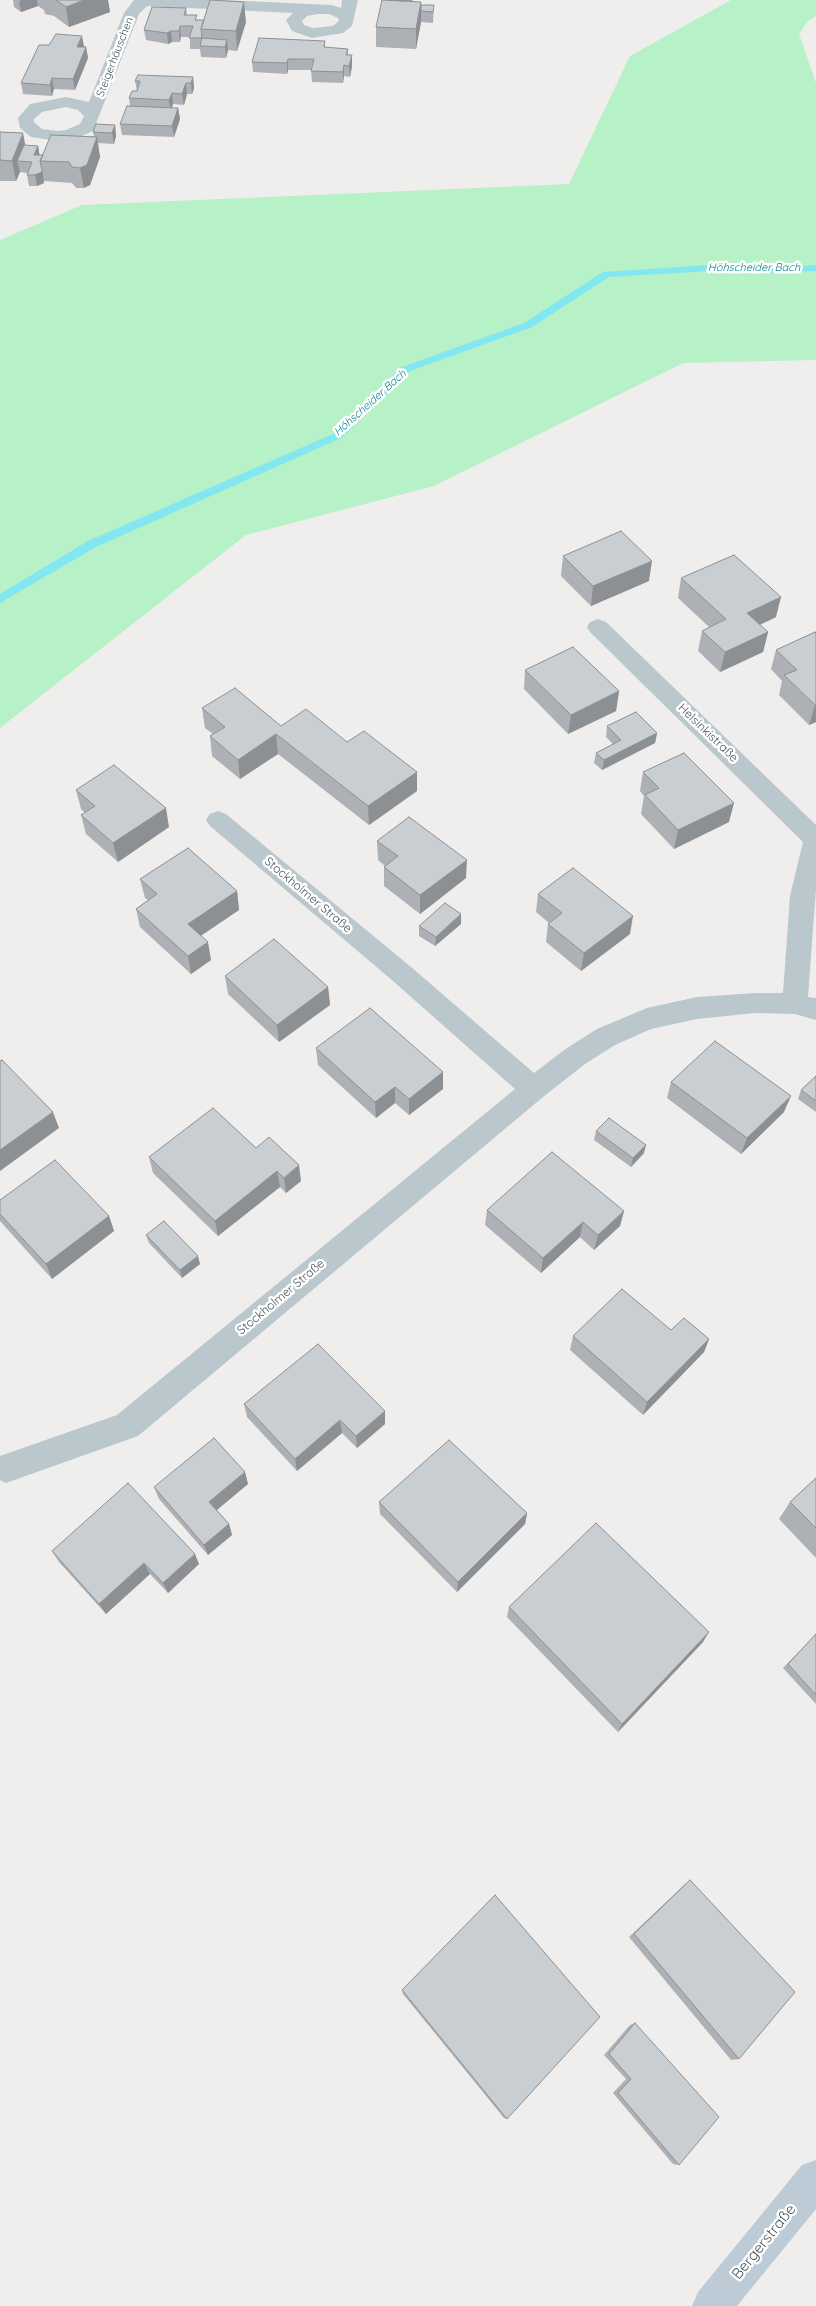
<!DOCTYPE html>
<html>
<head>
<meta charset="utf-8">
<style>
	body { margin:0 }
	canvas { display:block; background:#f0eded }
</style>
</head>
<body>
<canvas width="816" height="2306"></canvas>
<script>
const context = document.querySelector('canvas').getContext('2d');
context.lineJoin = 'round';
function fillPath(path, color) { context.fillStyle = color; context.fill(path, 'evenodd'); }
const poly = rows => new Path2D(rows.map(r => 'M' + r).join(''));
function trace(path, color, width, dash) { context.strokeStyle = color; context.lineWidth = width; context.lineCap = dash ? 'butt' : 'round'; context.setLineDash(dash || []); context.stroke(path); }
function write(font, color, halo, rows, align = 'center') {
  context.font = font + ' Quicksand,sans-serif'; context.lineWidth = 5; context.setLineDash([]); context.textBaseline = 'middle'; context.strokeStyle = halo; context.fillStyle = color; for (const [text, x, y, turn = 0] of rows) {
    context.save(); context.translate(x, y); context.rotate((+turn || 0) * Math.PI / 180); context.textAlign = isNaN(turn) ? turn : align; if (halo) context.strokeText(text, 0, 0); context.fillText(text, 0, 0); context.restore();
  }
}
fillPath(poly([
	[731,0,816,0,816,16,808,21,799,34,816,83,816,360,683,363,434,486,246,535,0,728,0,240,82,205,569,184,630,56]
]), '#b7f1c7');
fillPath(poly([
	[710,265,770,267,816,265,816,271,770,273,710,271,609,277,532,327,410,371,341,438,96,547,0,603,0,594,88,541,333,434,402,367,524,323,603,272,710,265]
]), '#82e7f1');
fillPath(poly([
	[134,0,222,0,332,5,341,8,342,0,358,0,352,26,343,33,312,38,292,31,286,20,293,13,147,6,139,14,93,131,75,139,58,141,31,137,20,128,18,118,30,104,66,97,89,102,124,13,134,0],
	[317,14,329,14,338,18,339,21,333,26,313,28,304,25,302,21,307,16,317,14],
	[66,107,78,110,84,116,80,124,66,130,58,131,42,129,34,122,34,119,42,112,66,107],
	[598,619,606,622,816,825,816,889,808,997,816,998,816,1020,795,1014,755,1013,697,1019,651,1029,615,1045,585,1064,543,1097,138,1436,6,1483,0,1480,0,1456,117,1415,515,1089,393,981,210,826,206,820,210,814,218,811,226,814,411,967,534,1073,567,1048,597,1029,647,1008,697,997,755,993,783,993,790,896,803,842,590,632,587,627,590,622,598,619]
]), '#bac7cd');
fillPath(poly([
	[816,2160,816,2209,737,2306,692,2306,698,2292,802,2165,816,2160]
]), '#bccbd6');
fillPath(poly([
	[13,0,108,0,110,12,69,27,54,16,45,14,44,10,38,6,21,12,14,7],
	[413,1,421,5,434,5,433,23,421,22,416,49,376,47,376,27],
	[186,8,187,15,197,20,246,22,237,51,228,50,226,58,201,57,200,49,190,49,190,37,181,37,180,42,172,42,168,44,146,40,144,30],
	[325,41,325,48,348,49,348,55,352,66,350,77,344,76,343,83,312,82,311,70,288,70,287,74,253,72,252,62],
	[84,46,86,47,88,58,75,90,54,89,52,96,23,94,21,83],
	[193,77,194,88,192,94,187,94,184,105,173,104,172,108,178,108,180,119,174,137,122,135,120,124,130,106,129,98,137,91,135,81],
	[115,125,116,136,114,144,98,143,100,157,90,185,84,188,76,188,72,183,44,181,44,183,37,186,29,186,27,175,27,173,20,172,16,181,0,181,0,132,25,145,38,146,39,155,43,155,94,136,93,132],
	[563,556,649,581,591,606,561,576],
	[681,578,776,617,760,625,768,632,763,652,720,672,698,651,702,631,709,627,678,598],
	[815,632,816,722,809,725,779,695,782,681,771,669,776,650],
	[525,670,619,691,616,711,568,734,524,689],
	[202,708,281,726,347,742,417,772,417,791,369,825,278,754,240,779,212,756,210,736,213,734,205,728],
	[607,726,657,733,655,743,602,770,594,763,596,753,613,744,606,737],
	[643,772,729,822,674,849,641,814,644,796,640,791],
	[76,790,169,827,118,862,86,834,81,815,85,813,81,809],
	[377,841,466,878,420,914,384,886,384,867,385,866,378,860],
	[140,879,237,891,239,910,201,936,211,960,191,974,140,927,136,909,148,900,145,898],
	[538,894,630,934,581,971,546,942,548,924,549,923,536,912],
	[461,924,435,946,419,936,419,926],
	[225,976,328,987,330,1005,279,1042,228,994],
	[316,1048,443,1072,443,1089,409,1115,395,1103,376,1118,318,1065],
	[816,1076,816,1112,798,1099,801,1090],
	[671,1082,784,1112,741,1154,667,1098],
	[596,1131,644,1153,631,1167,594,1140],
	[256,1148,301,1181,286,1193,280,1187,218,1236,153,1173,149,1157],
	[0,1200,109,1216,114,1231,52,1279,0,1221],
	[487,1210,624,1211,620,1226,594,1250,580,1237,541,1273,485,1225],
	[146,1235,200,1264,182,1278,149,1243],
	[671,1330,709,1339,704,1352,643,1415,570,1350,573,1336],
	[244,1404,385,1424,357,1448,342,1433,297,1471,247,1417],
	[245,1472,248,1484,217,1510,229,1524,232,1535,208,1555,159,1499,154,1487],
	[816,1478,816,1558,779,1519,790,1502],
	[379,1502,527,1513,525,1524,457,1592,380,1514],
	[52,1551,199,1564,168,1593,150,1574,106,1614,59,1562],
	[509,1607,703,1642,618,1732,507,1617],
	[816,1634,816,1704,783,1668],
	[690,1880,739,2059,731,2060,629,1937,684,1885],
	[402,1990,507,2119,504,2118,403,1994],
	[635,2023,679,2165,673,2164,613,2093,626,2079,604,2055,630,2025]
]), '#adb1b5');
fillPath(poly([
	[22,0,37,0,38,6,21,12,19,1],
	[84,0,108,0,110,12,69,27,66,7],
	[244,2,246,22,237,51,236,31],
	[421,2,421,22,416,49,416,29],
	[180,26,181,37,180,42,179,31],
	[171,31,172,42,168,44,167,33],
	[82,36,84,46,79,58,77,47],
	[227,40,228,50,226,58,225,47],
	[86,47,88,58,75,90,73,79],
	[352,55,352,66,350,77,349,66],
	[288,59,288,70,287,74,287,63],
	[344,65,344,76,343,83,343,72],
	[193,77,194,88,192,94,191,83],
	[52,78,54,89,52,96,50,85],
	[186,83,187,94,184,105,182,94],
	[172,93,173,104,170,111,169,100],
	[178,108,180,119,174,137,172,126],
	[115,125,116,136,114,144,112,133],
	[23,133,27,154,17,161,20,172,16,181,12,161],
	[97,137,100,157,90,185,84,188,80,168],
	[38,146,40,157,34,155],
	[42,170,44,181,44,183,37,186,35,175],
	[652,561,649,581,591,606,593,586],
	[781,597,776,617,742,633,747,613],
	[768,632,763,652,720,672,725,652],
	[619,691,616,711,568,734,571,715],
	[815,705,816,705,816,722,809,725],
	[657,733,655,743,602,770,604,760],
	[276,734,278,754,240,779,238,760],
	[417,772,417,791,369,825,368,806],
	[734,803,729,822,674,849,678,830],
	[166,808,169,827,118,862,113,843],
	[467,860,466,878,420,914,420,895],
	[237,891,239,910,191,942,188,924],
	[461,914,461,924,435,946,436,937],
	[633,916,630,934,581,971,584,953],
	[208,942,211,960,191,974,188,956],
	[328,987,330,1005,279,1042,277,1025],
	[443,1072,443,1089,409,1115,409,1099],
	[395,1087,395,1103,376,1118,375,1102],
	[791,1096,784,1112,741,1154,747,1138],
	[53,1112,59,1128,0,1171,0,1150],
	[646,1145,644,1153,631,1167,633,1158],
	[299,1165,301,1181,286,1193,284,1178],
	[277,1171,280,1187,218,1236,215,1221],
	[624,1211,620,1226,594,1250,598,1235],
	[109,1216,114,1231,52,1279,46,1264],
	[583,1222,580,1237,541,1273,543,1258],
	[198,1256,200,1264,182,1278,180,1270],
	[709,1339,704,1352,643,1415,647,1402],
	[385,1411,385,1424,357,1448,356,1436],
	[340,1420,342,1433,297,1471,295,1459],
	[245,1472,248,1484,213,1513,209,1502],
	[527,1513,525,1524,457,1592,458,1582],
	[229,1524,232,1535,208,1555,204,1545],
	[195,1554,199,1564,168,1593,163,1583],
	[144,1563,150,1574,106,1614,99,1604],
	[709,1632,703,1642,618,1732,622,1724]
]), '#8d9093');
const building = poly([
	[56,0,84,0,66,7,56,0],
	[210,0,244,2,236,31,201,29,210,0],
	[382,0,421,2,416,29,376,27,382,0],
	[388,0,412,0,412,1,388,0],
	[421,5,434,5,433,12,421,11,421,5],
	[152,7,186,8,184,15,197,15,195,20,204,20,201,29,202,38,189,38,193,26,180,26,179,31,171,31,167,33,144,30,152,7],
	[56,34,82,36,77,47,86,47,73,79,52,78,50,85,21,83,39,45,49,45,56,34],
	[202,38,227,40,225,47,200,46,202,38],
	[259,38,325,41,324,47,348,49,346,55,352,55,349,66,344,65,343,72,311,71,314,59,288,59,287,63,252,62,259,38],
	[138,75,193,77,191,83,186,83,182,94,172,93,169,100,129,98,132,91,137,91,140,81,135,81,138,75],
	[127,106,178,108,172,126,120,124,127,106],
	[96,124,115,125,112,133,93,132,96,124],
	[0,132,23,133,12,161,0,160,0,132],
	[51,135,97,137,87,165,80,168,72,167,69,162,40,161,51,135],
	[24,145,38,146,34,155,43,155,40,161,42,170,42,172,35,175,27,175,32,162,17,161,24,145],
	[621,531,652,561,593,586,563,556,621,531],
	[734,555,781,597,747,613,768,632,725,652,702,631,726,619,681,578,734,555],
	[815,632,816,633,816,705,815,705,784,675,797,670,776,650,815,632],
	[573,647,619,691,571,715,525,670,573,647],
	[235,688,281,726,306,709,347,742,364,731,417,772,368,806,276,734,238,760,210,736,225,727,202,708,235,688],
	[636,712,657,733,604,760,596,753,621,740,607,726,636,712],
	[684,753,734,803,678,830,645,795,659,788,643,772,684,753],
	[114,765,166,808,113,843,81,815,95,806,76,790,114,765],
	[409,817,467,860,420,895,384,867,398,856,377,841,409,817],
	[188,848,237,891,188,924,208,942,188,956,136,909,157,894,140,879,188,848],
	[573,868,633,916,584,953,548,924,562,913,538,894,573,868],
	[445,903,461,914,436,937,419,926,445,903],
	[274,939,328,987,277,1025,225,976,274,939],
	[370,1008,443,1072,409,1099,395,1087,375,1102,316,1048,370,1008],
	[715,1041,791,1096,747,1138,671,1082,715,1041],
	[2,1060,53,1112,0,1150,0,1061,2,1060],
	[816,1076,816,1101,801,1090,816,1076],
	[213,1108,256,1148,269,1137,299,1165,284,1178,277,1171,215,1221,149,1157,213,1108],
	[609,1118,646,1145,633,1158,596,1131,609,1118],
	[552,1152,624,1211,598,1235,583,1222,543,1258,487,1210,552,1152],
	[55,1160,109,1216,46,1264,0,1214,0,1200,55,1160],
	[164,1221,198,1256,180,1270,146,1235,164,1221],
	[622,1289,671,1330,684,1318,709,1339,647,1402,573,1336,622,1289],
	[318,1344,385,1411,356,1436,340,1420,295,1459,244,1404,318,1344],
	[214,1438,245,1472,209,1502,229,1524,204,1545,154,1487,214,1438],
	[449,1440,527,1513,458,1582,379,1502,449,1440],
	[816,1478,816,1528,790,1502,816,1478],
	[128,1483,195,1554,163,1583,144,1563,99,1604,52,1551,128,1483],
	[596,1523,709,1632,622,1724,509,1607,596,1523],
	[816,1634,816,1695,788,1664,816,1634],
	[690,1880,795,1992,739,2059,634,1934,690,1880],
	[495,1895,600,2017,507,2119,402,1990,495,1895],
	[635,2023,719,2117,679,2165,618,2093,631,2079,609,2054,635,2023]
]);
fillPath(building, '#c9ced2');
trace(building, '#8d9093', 1);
write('11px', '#44535b', '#fff', [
	["Steigerhäuschen",115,57,-69]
]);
write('italic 11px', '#07838f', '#fff', [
	["Höhscheider Bach",754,268],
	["Höhscheider Bach",370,403,-42]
]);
write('12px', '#44535b', '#fff', [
	["Helsinkistraße",708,733,44],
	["Stockholmer Straße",308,895,40],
	["Stockholmer Straße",281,1297,-40]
]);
write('15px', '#44535b', '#fff', [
	["Bergerstraße",764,2242,-51]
]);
</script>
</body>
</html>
